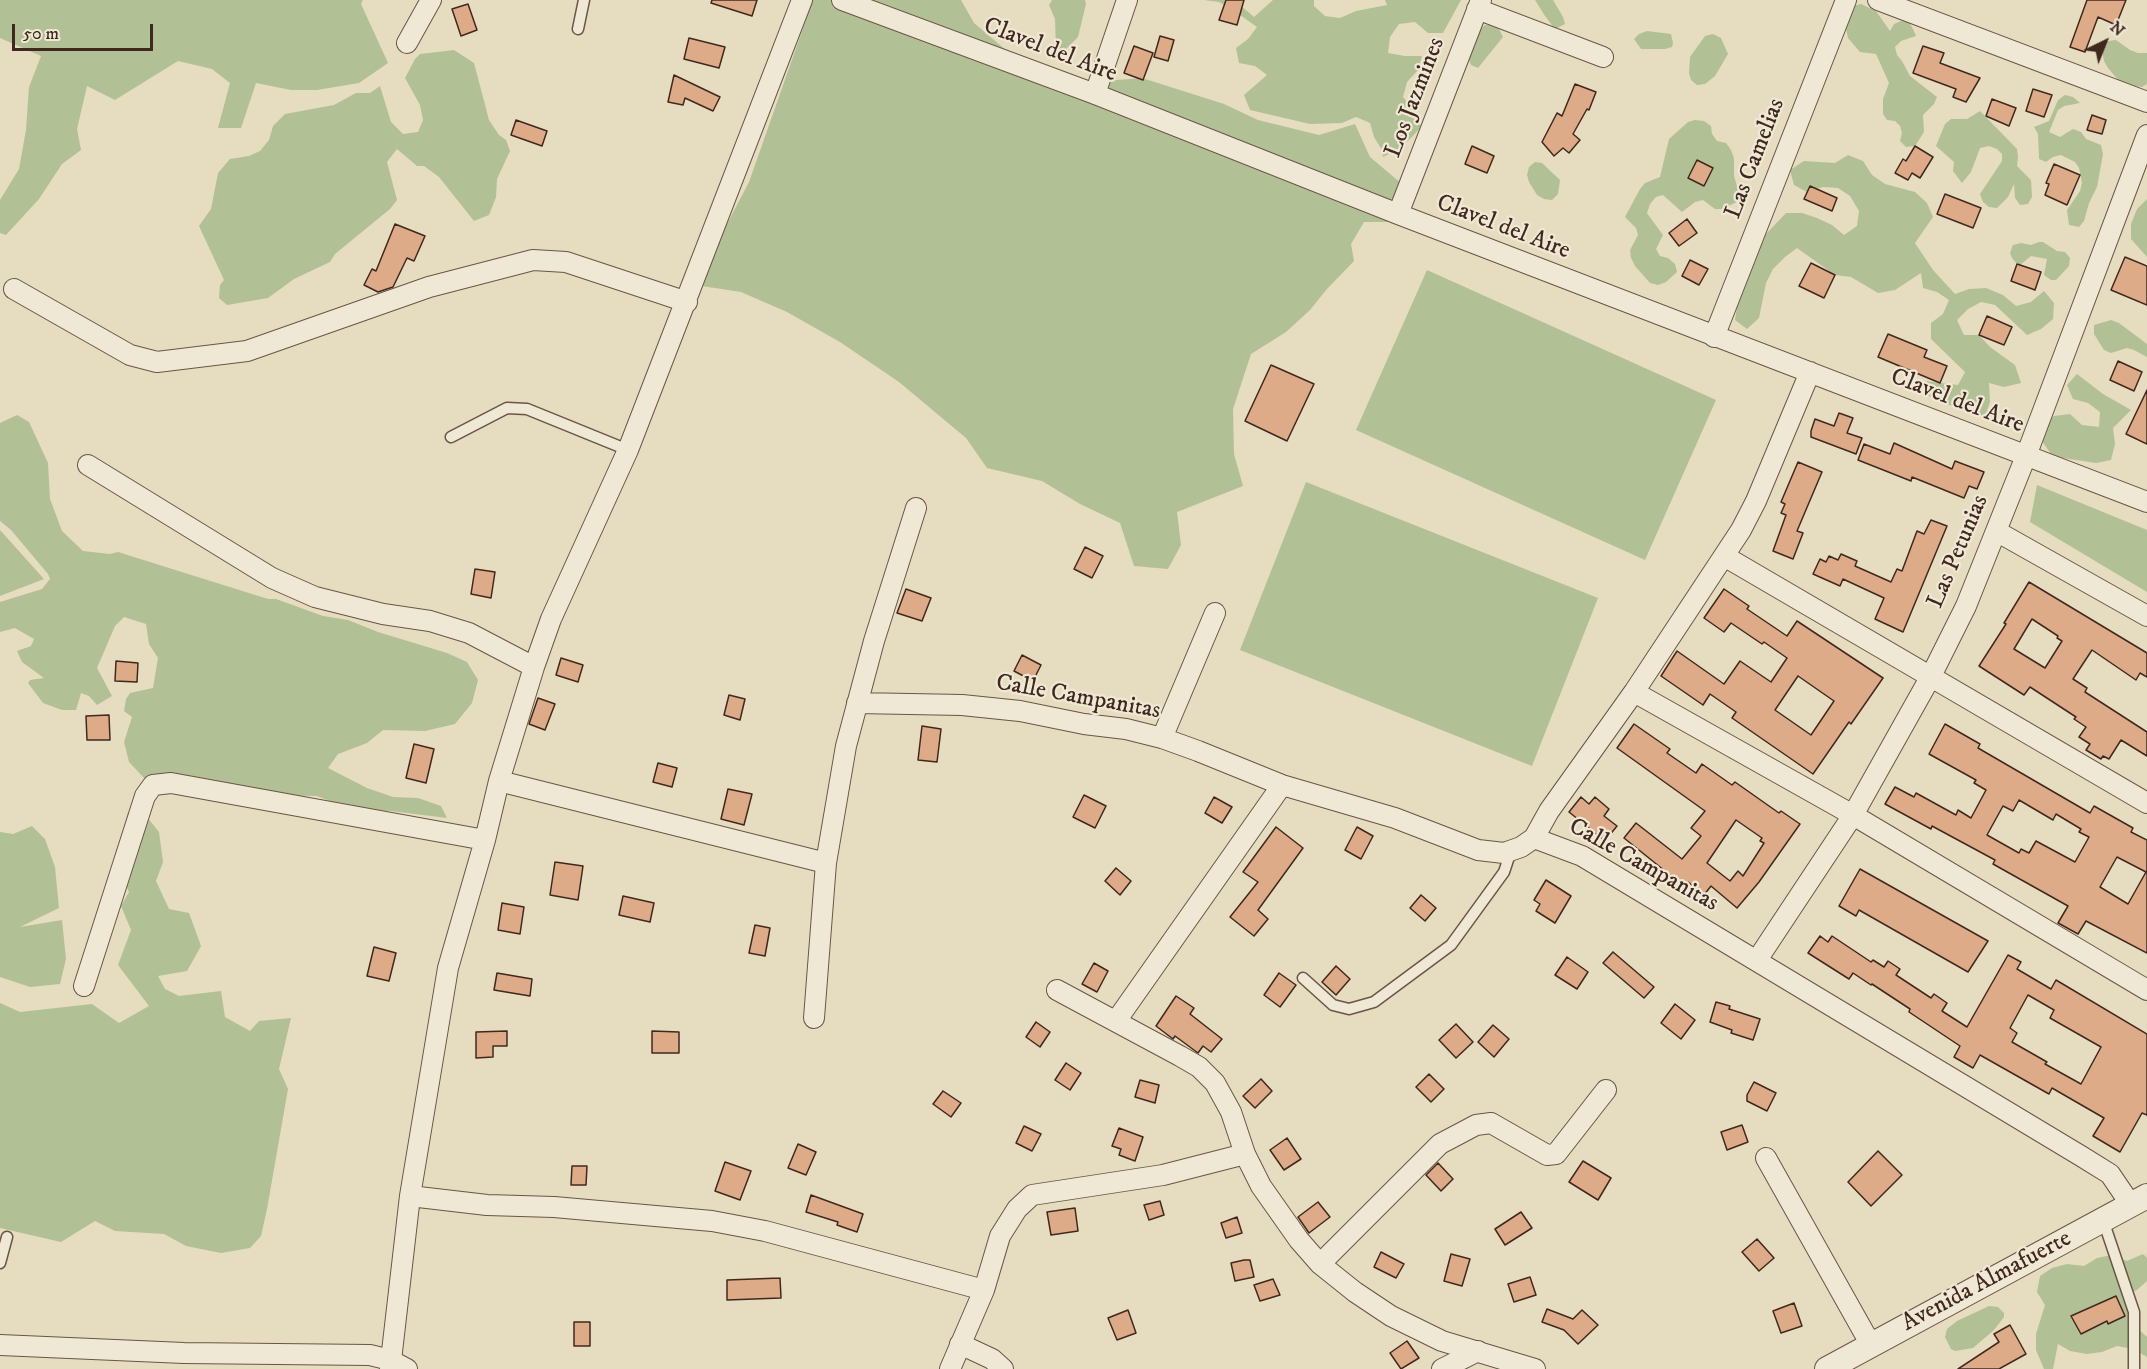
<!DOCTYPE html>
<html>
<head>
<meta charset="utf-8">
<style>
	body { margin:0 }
	#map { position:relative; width:2147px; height:1369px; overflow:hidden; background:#e6dcbf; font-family:"IM FELL DW Pica",serif }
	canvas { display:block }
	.north { position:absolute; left:2075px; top:12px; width:60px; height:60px; -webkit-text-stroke:4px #efe8d5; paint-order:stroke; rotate:43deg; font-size:16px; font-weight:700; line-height:24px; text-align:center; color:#41281e }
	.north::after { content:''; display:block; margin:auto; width:21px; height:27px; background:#41281e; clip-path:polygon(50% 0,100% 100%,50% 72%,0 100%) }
	.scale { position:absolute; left:12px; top:24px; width:141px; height:27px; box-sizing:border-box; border:3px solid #41281e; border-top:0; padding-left:8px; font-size:18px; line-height:21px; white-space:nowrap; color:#41281e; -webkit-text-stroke:4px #efe8d5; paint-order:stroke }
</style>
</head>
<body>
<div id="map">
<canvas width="2147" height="1369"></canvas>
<div class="north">N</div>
<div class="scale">50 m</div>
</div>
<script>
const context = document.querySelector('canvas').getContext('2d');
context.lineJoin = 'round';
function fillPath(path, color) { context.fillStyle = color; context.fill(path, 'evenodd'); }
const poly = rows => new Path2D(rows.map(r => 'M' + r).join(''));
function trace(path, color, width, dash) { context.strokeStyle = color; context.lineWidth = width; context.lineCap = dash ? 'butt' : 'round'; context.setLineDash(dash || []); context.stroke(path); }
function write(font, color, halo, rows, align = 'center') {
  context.font = font + ' "IM FELL DW Pica",serif'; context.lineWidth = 4.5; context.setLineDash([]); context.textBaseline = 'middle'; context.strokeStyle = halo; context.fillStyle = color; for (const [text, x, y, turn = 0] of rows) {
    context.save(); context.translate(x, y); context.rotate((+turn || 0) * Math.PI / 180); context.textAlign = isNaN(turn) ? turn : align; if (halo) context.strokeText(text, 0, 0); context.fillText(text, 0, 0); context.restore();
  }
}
fillPath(poly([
	[0,0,363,0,361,4,388,63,359,83,317,90,291,90,256,83,241,128,218,128,230,83,212,69,178,61,115,100,87,86,77,129,81,150,62,164,39,199,6,235,0,233,0,200,19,169,26,130,29,87,41,56,0,38],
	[813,0,961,0,974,23,1007,51,1067,84,1142,78,1224,104,1258,120,1319,135,1355,124,1370,157,1402,184,1389,222,1364,222,1351,244,1354,261,1327,289,1310,310,1286,332,1251,354,1233,409,1234,454,1243,486,1177,512,1181,545,1168,569,1134,566,1120,523,1080,504,1042,481,987,468,966,438,899,382,840,342,787,312,741,292,695,285,749,182],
	[1052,0,1085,0,1086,4,1078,37,1066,49,1056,50,1055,19,1049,5],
	[1204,0,1234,0,1254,17,1273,0,1314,0,1314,6,1325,16,1340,18,1356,11,1387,5,1385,0,1461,0,1443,33,1428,33,1415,22,1399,24,1390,37,1388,53,1405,56,1422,56,1418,70,1407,82,1403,97,1413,109,1421,127,1411,138,1398,149,1383,157,1382,150,1374,137,1370,123,1356,117,1342,123,1310,124,1250,110,1244,95,1267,75,1255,66,1239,63,1236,48,1248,39,1257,27,1233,10,1219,2],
	[1535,0,1553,0,1563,17,1565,24,1555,29,1545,16],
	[1861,4,1876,11,1890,31,1894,24,1901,21,1909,22,1913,29,1916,36,1901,41,1895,47,1897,55,1902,61,1910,76,1937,97,1934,104,1923,115,1924,132,1915,146,1906,147,1900,141,1902,133,1900,126,1895,121,1887,120,1883,114,1883,99,1889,83,1876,54,1860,52,1848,38,1844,20,1853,6],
	[1485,25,1493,25,1499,29,1503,37,1478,68,1471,65,1468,58,1479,30],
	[1647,31,1671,34,1673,43,1672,47,1665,49,1641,49,1634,39,1639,34],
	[1713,34,1721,38,1728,54,1715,76,1705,84,1697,85,1691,80,1689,73,1690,57,1705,36],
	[2116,40,2130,50,2138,53,2147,53,2147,84,2142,87,2126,85,2119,81,2108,68,2104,61,2101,45,2108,41],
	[454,50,474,63,489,120,499,135,506,140,510,151,497,179,496,197,489,215,474,221,439,177,424,166,417,166,397,149,387,162,397,200,390,209,335,254,330,262,294,279,268,298,227,305,219,298,220,285,224,280,199,226,211,209,218,173,230,159,249,156,260,151,269,140,273,126,285,114,334,105,356,93,370,93,380,86,391,122,403,134,418,132,423,120,420,105,405,78,415,59,420,54],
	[2065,95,2073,97,2080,103,2064,106,2058,110,2049,132,2060,137,2073,129,2081,132,2086,139,2101,145,2103,154,2097,187,2089,203,2084,221,2079,227,2069,225,2067,210,2080,191,2082,183,2079,168,2075,162,2061,155,2053,157,2046,162,2039,159,2038,134,2034,127,2049,121,2058,100],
	[1980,111,2017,149,2018,157,2017,166,2031,180,2032,197,2028,204,2020,205,2015,198,2014,184,2008,197,1997,208,1989,207,1983,202,1980,194,2002,161,2002,154,1997,149,1989,146,1980,148,1971,172,1962,183,1953,171,1954,162,1936,146,1945,124,1951,119,1967,119],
	[1695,120,1704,121,1711,126,1712,134,1717,141,1726,143,1731,150,1734,158,1734,176,1741,200,1722,209,1715,209,1703,200,1695,202,1682,212,1663,195,1656,197,1650,204,1647,213,1663,235,1656,249,1660,256,1668,258,1675,264,1677,272,1666,282,1658,285,1650,283,1635,266,1631,258,1630,250,1638,235,1636,228,1625,217,1640,189,1645,183,1660,177,1669,139,1688,122],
	[1848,155,1863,161,1872,175,1885,184,1915,192,1927,203,1933,217,1915,243,1933,270,1955,294,1969,289,1986,288,2003,295,2016,306,2031,302,2044,291,2054,303,2053,319,2041,329,2027,335,1995,305,1981,302,1968,309,1957,320,1964,335,1979,335,1990,347,2015,365,2021,383,2004,387,1989,383,1990,402,1985,417,1970,410,1941,403,1927,395,1925,381,1958,385,1965,372,1931,339,1931,323,1943,314,1949,300,1937,292,1923,288,1921,273,1895,290,1878,293,1851,277,1835,275,1797,248,1785,257,1773,269,1766,283,1759,318,1747,329,1735,320,1742,272,1751,244,1765,235,1786,213,1802,213,1817,218,1832,225,1844,235,1857,226,1859,211,1850,196,1838,188,1823,187,1807,192,1794,185,1790,170,1804,161,1835,163],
	[1535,162,1542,163,1560,180,1558,194,1552,200,1544,199,1537,195,1529,182,1527,175,1529,167],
	[2147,199,2147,257,2131,239,2131,224,2137,209],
	[2039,242,2043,242,2057,251,2065,252,2070,258,2069,266,2056,280,2051,280,2044,275,2047,259,2031,256,2020,265,2017,264,2012,258,2010,253,2013,245,2021,243,2031,245],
	[1427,270,1716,400,1645,560,1356,430],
	[2111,320,2119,323,2147,344,2147,357,2134,350,2127,348,2111,353,2104,350,2094,334,2094,325],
	[2077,374,2103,394,2131,410,2113,428,2115,444,2111,460,2096,463,2063,458,2051,454,2042,441,2041,424,2054,416,2070,414,2082,425,2099,427,2100,412,2088,403,2073,399,2067,385],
	[17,415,29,422,48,463,50,499,62,531,83,551,110,554,118,552,268,599,276,599,323,616,348,620,378,632,447,653,467,662,478,680,472,703,455,724,425,731,383,730,367,743,338,754,328,768,367,788,393,797,418,798,441,806,447,818,391,811,353,810,317,796,259,795,188,778,144,778,129,762,124,742,132,717,124,711,126,699,130,693,153,688,158,658,149,644,146,624,124,617,115,626,97,668,112,696,97,705,89,696,81,693,76,710,62,710,43,703,28,683,30,680,44,678,22,662,17,651,31,646,34,639,15,628,0,632,0,602,42,589,50,579,48,574,11,530,0,521,0,423],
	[1306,482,1598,598,1532,766,1240,650],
	[2037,485,2147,530,2147,592,2030,522],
	[0,530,44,579,0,596],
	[128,812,147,817,159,832,163,862,156,881,169,909,189,913,201,946,187,971,158,976,165,989,179,996,221,991,225,1017,250,1031,259,1021,291,1018,279,1069,288,1089,267,1209,261,1236,250,1248,221,1253,186,1246,164,1234,115,1231,95,1221,61,1242,0,1228,0,1003,20,1012,92,1004,119,1023,149,1006,118,965,131,930,121,906,129,892,115,860],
	[32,826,45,839,55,867,59,908,20,927,62,920,66,959,60,984,30,987,0,977,0,832,13,834],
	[2143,1254,2147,1258,2147,1281,2137,1290,2123,1296,2134,1307,2133,1324,2147,1337,2147,1357,2133,1349,2117,1346,2102,1352,2087,1354,2070,1351,2058,1344,2053,1369,2044,1369,2036,1350,2036,1334,2045,1305,2037,1292,2040,1276,2052,1268,2067,1264,2084,1266,2097,1258,2112,1255,2127,1261],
	[1989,1306,1998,1307,2004,1313,2004,1317,1994,1330,1973,1348,1955,1351,1951,1349,1945,1337,1947,1329,1957,1321]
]), '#b2c195');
const building = poly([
	[712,0,757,0,752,16,711,3,712,0],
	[1226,0,1244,0,1237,25,1219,20,1226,0],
	[2087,0,2126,0,2116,25,2098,17,2085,52,2070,47,2087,0],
	[468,4,477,30,461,36,452,9,468,4],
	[1160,36,1174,40,1168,61,1154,57,1160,36],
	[689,38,725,47,719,68,684,59,689,38],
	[1134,46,1153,53,1143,80,1124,73,1134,46],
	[1923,46,1944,53,1940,63,1980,78,1966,102,1953,97,1956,89,1913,73,1923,46],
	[674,75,720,97,713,111,685,98,683,105,668,102,674,75],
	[1575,84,1596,92,1589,110,1587,109,1573,134,1580,140,1569,153,1563,148,1554,156,1542,142,1557,113,1562,116,1575,84],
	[2033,89,2052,95,2044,117,2026,111,2033,89],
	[1992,99,2016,108,2009,126,1986,116,1992,99],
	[2092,115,2106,120,2102,134,2087,130,2092,115],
	[516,120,547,131,542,146,511,135,516,120],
	[1472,146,1494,156,1487,173,1465,164,1472,146],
	[1915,146,1933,157,1920,178,1912,173,1908,180,1895,173,1903,159,1906,161,1915,146],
	[1697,160,1713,168,1704,186,1688,178,1697,160],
	[2054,164,2080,175,2067,205,2045,195,2049,184,2046,183,2054,164],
	[1810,186,1837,198,1832,211,1804,199,1810,186],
	[1945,194,1981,208,1973,228,1937,214,1945,194],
	[1687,219,1697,233,1679,246,1669,233,1687,219],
	[395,224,425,236,414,261,407,258,393,287,378,292,364,285,372,269,376,271,395,224],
	[2125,257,2147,266,2147,305,2111,290,2125,257],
	[1690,260,1708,269,1699,285,1682,276,1690,260],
	[1811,263,1835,275,1824,298,1799,286,1811,263],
	[2017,264,2041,272,2035,290,2011,281,2017,264],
	[1987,316,2012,327,2004,345,1979,335,1987,316],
	[1888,334,1927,350,1924,357,1947,366,1940,383,1878,357,1888,334],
	[2118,361,2142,372,2134,391,2110,380,2118,361],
	[1271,365,1314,384,1287,441,1245,421,1271,365],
	[2147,390,2147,444,2126,434,2147,390],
	[1839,413,1853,418,1847,433,1862,438,1856,454,1811,437,1811,431,1815,419,1834,426,1839,413],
	[1894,443,1952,469,1955,461,1984,472,1977,489,1969,486,1964,498,1912,477,1911,481,1858,460,1864,444,1890,454,1894,443],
	[1798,462,1822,472,1797,531,1803,533,1793,559,1773,551,1786,515,1781,513,1785,504,1781,502,1798,462],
	[1931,520,1947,526,1903,632,1875,619,1884,598,1843,579,1840,586,1813,574,1820,559,1826,562,1829,556,1838,560,1841,554,1857,561,1855,566,1891,582,1897,569,1902,571,1917,531,1924,534,1931,520],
	[1085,547,1103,556,1092,578,1074,569,1085,547],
	[475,569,495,572,491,598,471,594,475,569],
	[2029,582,2147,653,2147,677,2140,673,2136,680,2092,650,2073,679,2087,688,2085,692,2147,732,2147,756,2121,740,2109,759,2103,756,2101,759,2086,750,2090,744,2079,737,2086,727,2074,719,2076,717,2030,687,2024,695,1979,666,2006,624,2004,623,2029,582],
	[2032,619,2058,636,2057,638,2062,641,2045,668,2014,649,2032,619],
	[906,589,931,598,922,621,897,613,906,589],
	[1724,589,1749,606,1747,609,1787,636,1797,621,1883,678,1851,724,1849,722,1813,774,1732,718,1736,712,1710,694,1703,705,1661,676,1677,651,1724,684,1740,661,1771,682,1787,658,1764,642,1762,644,1731,623,1724,632,1704,618,1724,589],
	[1798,676,1834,701,1811,735,1775,710,1798,676],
	[1022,655,1041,665,1033,681,1014,671,1022,655],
	[561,658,583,665,578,682,556,675,561,658],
	[116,661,138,663,137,682,115,681,116,661],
	[729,695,745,699,740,720,724,715,729,695],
	[538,698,555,704,545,730,529,724,538,698],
	[109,715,110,740,87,740,86,716,109,715],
	[1634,724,1670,749,1667,753,1696,773,1702,764,1732,785,1735,782,1779,813,1781,811,1800,824,1759,882,1737,908,1711,886,1704,895,1688,882,1680,891,1666,880,1670,875,1624,838,1636,823,1682,859,1701,836,1691,828,1705,811,1617,748,1634,724],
	[1736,820,1762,838,1760,841,1764,843,1743,876,1738,871,1730,881,1707,863,1736,820],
	[1945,724,1980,744,1978,748,2090,813,2094,806,2133,828,2131,832,2147,840,2147,953,2086,921,2078,934,2060,924,2058,923,2068,906,1993,864,1995,860,1932,826,1931,829,1885,804,1895,787,1914,797,1916,793,1956,815,1958,810,1971,818,1986,790,1974,783,1976,780,1929,754,1945,724],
	[2019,800,2053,820,2056,814,2081,829,2079,832,2089,837,2075,862,2036,841,2029,853,2021,849,2019,853,1987,835,2003,806,2013,811,2019,800],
	[2117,857,2146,872,2128,904,2100,887,2117,857],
	[922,726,941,729,937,762,918,760,922,726],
	[414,744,434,749,426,783,406,778,414,744],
	[658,763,677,768,672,787,653,782,658,763],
	[728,789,752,794,744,825,721,819,728,789],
	[1084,795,1106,806,1095,828,1073,817,1084,795],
	[1214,797,1232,807,1222,823,1205,813,1214,797],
	[1581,797,1589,804,1595,797,1609,809,1604,816,1617,826,1605,841,1569,812,1581,797],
	[1276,827,1303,848,1258,910,1268,919,1254,936,1230,917,1258,882,1243,872,1276,827],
	[1357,827,1373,836,1361,859,1345,850,1357,827],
	[555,862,583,866,578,900,550,895,555,862],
	[1116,868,1131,881,1120,895,1105,881,1116,868],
	[1860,869,1988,941,1968,972,1859,910,1856,916,1839,906,1860,869],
	[1546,880,1571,896,1555,923,1536,911,1540,904,1534,900,1546,880],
	[1421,895,1436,908,1425,921,1410,908,1421,895],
	[623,896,654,903,650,922,619,915,623,896],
	[502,903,524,907,520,934,498,930,502,903],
	[755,925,770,928,765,956,749,953,755,925],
	[1820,936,1828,942,1832,936,1871,962,1873,960,1884,967,1888,961,1900,969,1896,975,1931,998,1934,994,1947,1003,1942,1011,1967,1027,2008,955,2021,962,2017,969,2051,989,2056,980,2147,1034,2147,1115,2142,1113,2120,1152,2093,1136,2104,1118,2052,1088,2049,1094,1980,1055,1973,1068,1954,1057,1960,1046,1909,1012,1910,1009,1872,984,1871,985,1853,973,1849,979,1808,953,1820,936],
	[2028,995,2054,1010,2050,1018,2101,1047,2081,1084,2045,1064,2047,1062,2012,1042,2017,1033,2010,1028,2028,995],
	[374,947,396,953,389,981,367,976,374,947],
	[1613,952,1654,987,1644,998,1603,963,1613,952],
	[1567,957,1588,972,1577,989,1555,975,1567,957],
	[1094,963,1108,971,1097,992,1082,984,1094,963],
	[1336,966,1350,979,1336,995,1322,982,1336,966],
	[497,973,532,979,530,996,494,990,497,973],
	[1279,973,1296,985,1280,1007,1264,995,1279,973],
	[1176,996,1194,1008,1190,1014,1222,1039,1211,1052,1203,1046,1198,1053,1175,1036,1173,1039,1156,1026,1176,996],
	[1716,1002,1730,1006,1729,1009,1760,1019,1753,1040,1731,1033,1732,1030,1710,1022,1716,1002],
	[1675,1004,1695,1020,1681,1039,1661,1023,1675,1004],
	[1036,1022,1050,1032,1040,1047,1026,1037,1036,1022],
	[1456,1024,1473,1042,1456,1058,1439,1040,1456,1024],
	[1493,1025,1509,1039,1494,1057,1478,1042,1493,1025],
	[507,1031,507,1046,493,1046,493,1057,476,1058,476,1032,507,1031],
	[652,1031,679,1032,679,1053,652,1053,652,1031],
	[1066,1063,1081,1073,1070,1090,1055,1080,1066,1063],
	[1429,1074,1444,1089,1431,1102,1416,1087,1429,1074],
	[1261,1079,1272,1091,1255,1108,1243,1096,1261,1079],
	[1140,1080,1159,1085,1155,1103,1135,1097,1140,1080],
	[1754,1082,1776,1093,1767,1111,1747,1101,1747,1095,1754,1082],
	[943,1091,961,1103,951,1117,933,1104,943,1091],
	[1742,1125,1748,1142,1727,1150,1721,1132,1742,1125],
	[1024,1126,1041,1134,1032,1151,1016,1143,1024,1126],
	[1119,1128,1143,1137,1135,1161,1119,1155,1121,1149,1112,1146,1119,1128],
	[1287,1138,1301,1159,1284,1170,1270,1150,1287,1138],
	[798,1144,816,1152,806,1175,788,1168,798,1144],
	[1878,1151,1902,1175,1871,1206,1848,1182,1878,1151],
	[1583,1161,1611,1178,1598,1200,1569,1182,1583,1161],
	[725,1162,751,1171,740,1200,715,1191,725,1162],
	[1438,1163,1453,1179,1441,1191,1426,1175,1438,1163],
	[572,1166,587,1166,586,1185,571,1185,572,1166],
	[811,1195,863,1214,857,1232,837,1225,838,1222,806,1212,811,1195],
	[1160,1201,1164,1215,1149,1220,1144,1205,1160,1201],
	[1318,1202,1330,1217,1309,1233,1298,1217,1318,1202],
	[1075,1208,1078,1231,1051,1235,1047,1212,1075,1208],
	[1521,1212,1532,1228,1505,1245,1495,1229,1521,1212],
	[1237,1217,1242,1233,1226,1238,1221,1223,1237,1217],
	[1757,1239,1774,1258,1759,1271,1742,1252,1757,1239],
	[1381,1252,1404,1264,1396,1278,1374,1267,1381,1252],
	[1451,1254,1470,1259,1462,1286,1444,1281,1451,1254],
	[1244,1260,1250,1260,1254,1277,1235,1281,1231,1263,1244,1260],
	[1530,1277,1536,1295,1514,1302,1508,1284,1530,1277],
	[780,1278,781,1298,727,1300,727,1280,780,1278],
	[1273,1279,1280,1295,1260,1301,1254,1285,1273,1279],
	[2116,1296,2125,1316,2108,1324,2107,1321,2081,1334,2071,1316,2116,1296],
	[1794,1303,1802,1326,1781,1333,1773,1311,1794,1303],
	[1547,1309,1573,1319,1582,1310,1598,1325,1578,1344,1564,1330,1542,1322,1547,1309],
	[1128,1310,1136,1333,1117,1340,1108,1318,1128,1310],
	[574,1322,590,1322,590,1346,574,1346,574,1322],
	[2010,1325,2026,1354,1999,1369,1958,1369,1999,1342,1994,1334,2010,1325],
	[1407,1341,1419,1358,1401,1369,1390,1353,1407,1341]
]);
fillPath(building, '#deab89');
trace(building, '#41281e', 1.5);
const service = poly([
	[578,29,584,0],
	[451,437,507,408,527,409,628,450],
	[1303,978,1333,1005,1349,1009,1374,1002,1451,945,1504,872,1511,851],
	[2103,1220,2134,1312,2134,1369],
	[0,1263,7,1237]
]);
const minor = poly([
	[842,0,1095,94,1398,214,2147,502],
	[1878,0,2147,102],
	[1477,9,1603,57],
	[407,43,431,0],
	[1095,94,1127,0],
	[1398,214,1481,0],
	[14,289,130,355,157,362,247,351,429,287,533,260,566,262,687,302],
	[1714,337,1846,0],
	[88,465,272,578,315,597,383,614,430,621,469,633,534,667],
	[1996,531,2147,616],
	[1724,556,2147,803],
	[1634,692,1853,815,2147,990],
	[857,703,962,705,1020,711,1084,724,1126,729,1162,738,1198,751,1282,785,1395,818,1478,850,1504,853,1521,847,1534,838,1549,811,1634,692,1741,530,1756,501,1810,372],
	[1162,738,1215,613],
	[499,781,826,863],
	[1534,838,1582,856,2081,1156,2110,1174,2131,1205],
	[1757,960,1853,815,1931,676,1966,606,2026,456,2147,135],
	[84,986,145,796,153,785,171,783,485,840],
	[1057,990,1180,1056,1199,1067,1215,1083,1231,1112,1245,1154,1261,1186,1299,1240,1320,1264,1355,1292,1391,1316,1442,1341,1535,1369],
	[814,1018,826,863,846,746,874,641,916,508],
	[1116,1021,1282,785],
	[1766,1158,1871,1345],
	[410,1196,487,1205,554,1207,712,1221,765,1231,984,1290],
	[1320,1264,1440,1144,1476,1125,1491,1123,1547,1155,1556,1154,1606,1090],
	[960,1344,992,1359,1003,1369],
	[0,1345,184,1353,370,1355,390,1360,407,1369],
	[390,1369,410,1196,448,968,485,840,499,781,534,667,551,619,628,450,802,0],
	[950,1369,984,1290,1000,1236,1017,1209,1032,1195,1163,1175,1245,1154],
	[1442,1369,1478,1351]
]);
const tertiary = poly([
	[1827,1369,2147,1196]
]);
trace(service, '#6a5546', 13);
trace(minor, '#6a5546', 22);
trace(tertiary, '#6a5546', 26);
trace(service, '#efe8d5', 10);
trace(minor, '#efe8d5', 20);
trace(tertiary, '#efe8d5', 24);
write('24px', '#41281e', '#efe8d5', [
	["Clavel del Aire",1050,51,21],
	["Los Jazmines",1416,98,-69],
	["Las Camelias",1756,159,-69],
	["Clavel del Aire",1503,228,21],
	["Clavel del Aire",1957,402,21],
	["Las Petunias",1959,552,-67],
	["Calle Campanitas",1078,698,10],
	["Calle Campanitas",1643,866,29],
	["Avenida Almafuerte",1987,1282,-28]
]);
</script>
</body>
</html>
